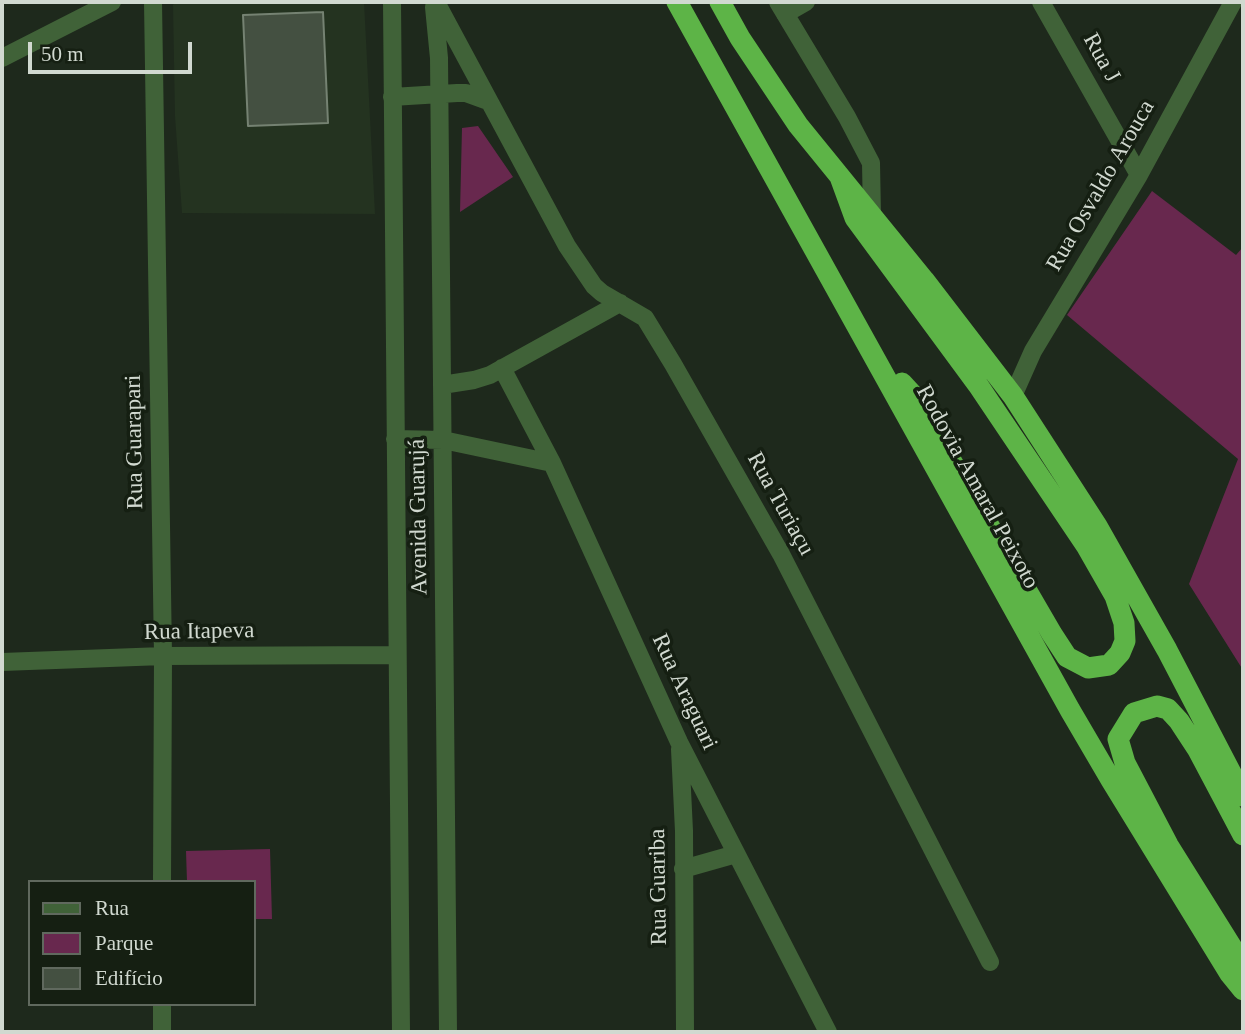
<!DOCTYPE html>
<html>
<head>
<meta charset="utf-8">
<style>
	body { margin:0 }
	#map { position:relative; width:1245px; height:1034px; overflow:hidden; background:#1e291c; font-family:"Times New Roman",serif }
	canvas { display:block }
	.frame { position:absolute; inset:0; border:4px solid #d1d9d0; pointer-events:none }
	.legend { position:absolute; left:28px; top:880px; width:228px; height:126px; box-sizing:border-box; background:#151f12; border:2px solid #60695e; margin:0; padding:9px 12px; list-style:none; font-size:21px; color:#d1d9d0 }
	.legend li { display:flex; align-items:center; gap:14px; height:35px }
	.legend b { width:35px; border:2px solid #60695e }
	.scale { position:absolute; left:28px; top:42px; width:164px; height:32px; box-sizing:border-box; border:4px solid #d1d9d0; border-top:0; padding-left:9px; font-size:21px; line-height:24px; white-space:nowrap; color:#d1d9d0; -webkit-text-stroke:5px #151f12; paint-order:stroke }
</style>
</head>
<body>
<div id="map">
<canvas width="1245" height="1034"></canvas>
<div class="frame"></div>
<ul class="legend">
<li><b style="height:9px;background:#406238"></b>Rua</li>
<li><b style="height:19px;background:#68284e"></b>Parque</li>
<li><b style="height:19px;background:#445041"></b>Edifício</li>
</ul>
<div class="scale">50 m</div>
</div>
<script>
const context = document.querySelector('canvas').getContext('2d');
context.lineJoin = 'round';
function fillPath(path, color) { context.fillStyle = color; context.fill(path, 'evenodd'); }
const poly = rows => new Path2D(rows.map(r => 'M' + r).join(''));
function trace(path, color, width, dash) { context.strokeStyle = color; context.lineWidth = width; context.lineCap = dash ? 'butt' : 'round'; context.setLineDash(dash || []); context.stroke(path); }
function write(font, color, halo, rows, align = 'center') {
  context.font = font + ' "Times New Roman",serif'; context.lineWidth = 7; context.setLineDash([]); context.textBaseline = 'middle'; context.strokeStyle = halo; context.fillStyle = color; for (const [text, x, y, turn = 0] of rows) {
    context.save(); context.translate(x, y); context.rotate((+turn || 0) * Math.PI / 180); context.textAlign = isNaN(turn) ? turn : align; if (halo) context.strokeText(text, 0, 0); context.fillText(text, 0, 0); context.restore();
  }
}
fillPath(poly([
	[175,2,364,2,375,214,182,213,175,116,173,5]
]), '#243320');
fillPath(poly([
	[478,126,513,177,460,212,462,128],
	[1152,191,1236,255,1243,247,1243,670,1189,584,1238,459,1067,315],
	[270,849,272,919,254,919,254,882,187,882,186,851]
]), '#68284e');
const building = poly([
	[323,12,328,123,248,126,243,15,323,12]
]);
fillPath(building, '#445041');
trace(building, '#758272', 2);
trace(poly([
	[153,2,163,656,162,882],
	[392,2,401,1032],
	[436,2,567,246,594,286,602,293,645,318,673,364,781,554,990,962],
	[778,2,847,117,871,163,872,216],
	[1041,2,1139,175],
	[434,7,439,58,448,1032],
	[785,14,806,2],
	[2,58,112,2],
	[392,97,457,93,466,93,488,101],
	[502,368,552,463,679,742,828,1032],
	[442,385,474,380,490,375,620,303],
	[1013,396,1033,351,1139,175,1233,2],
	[395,439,443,440,552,463],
	[2,662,163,656,397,655],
	[680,749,684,831,685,1032],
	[683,869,736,854],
	[162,1032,162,1004]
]), '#406238', 18);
trace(poly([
	[677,2,1070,710,1111,780,1230,974,1243,990],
	[720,2,740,38,798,125,924,280,1013,396,1097,526,1167,650,1243,796],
	[840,177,855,218,978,385,1087,547,1115,596,1124,623,1125,641,1120,653,1109,665,1088,668,1067,657,1052,634,913,395,902,383],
	[1243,835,1198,750,1179,721,1168,709,1157,706,1134,713,1118,739,1125,763,1168,845,1243,965]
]), '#5db447', 21);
write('23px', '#d1d9d0', '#151f12', [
	["Rua J",1101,58,61],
	["Rua Osvaldo Arouca",1101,186,-60],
	["Rua Guarapari",135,442,-91],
	["Rodovia Amaral Peixoto",977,487,61],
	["Rua Turiaçu",780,504,61],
	["Avenida Guarujá",419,517,-91],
	["Rua Itapeva",199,632,-1],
	["Rua Araguari",684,692,65],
	["Rua Guariba",659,887,-91]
]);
</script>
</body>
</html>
